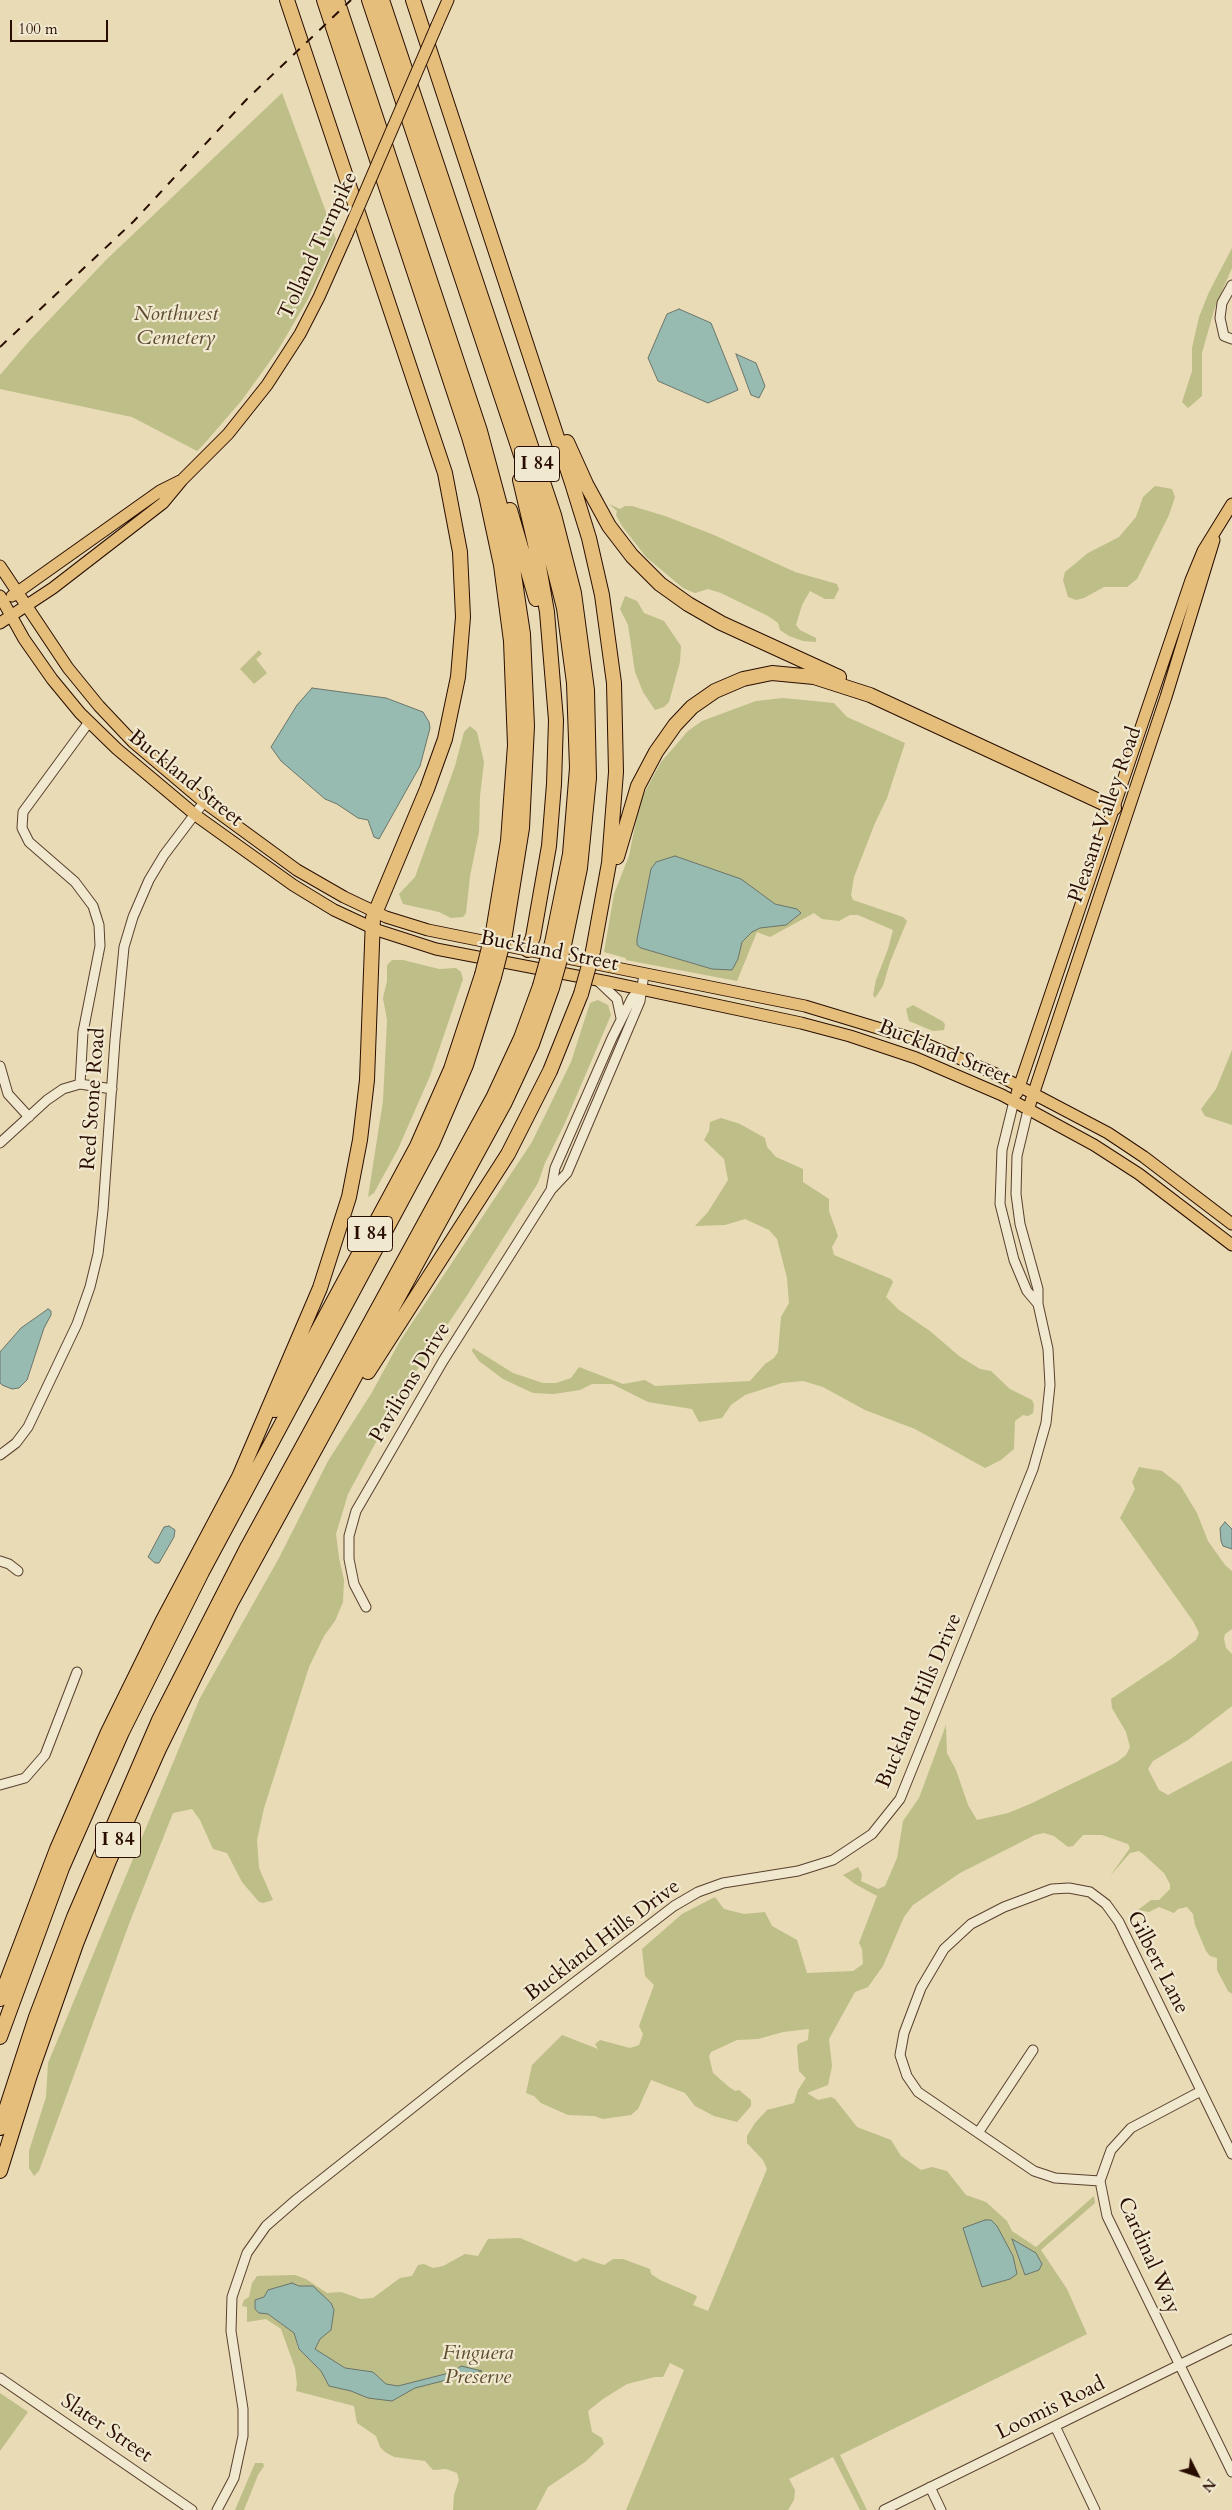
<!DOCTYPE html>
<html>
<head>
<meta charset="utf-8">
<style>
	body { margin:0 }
	#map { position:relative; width:1232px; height:2510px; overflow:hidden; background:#e8dbb5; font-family:Cardo,serif }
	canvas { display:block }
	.north { position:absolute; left:1172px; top:2450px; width:50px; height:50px; -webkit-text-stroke:4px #f0e8cf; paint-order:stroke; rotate:131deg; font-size:14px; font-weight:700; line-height:20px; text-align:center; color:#290d01 }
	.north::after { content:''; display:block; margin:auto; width:18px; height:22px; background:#290d01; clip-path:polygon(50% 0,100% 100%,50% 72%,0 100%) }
	.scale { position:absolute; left:10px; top:20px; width:98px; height:22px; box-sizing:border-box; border:2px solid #290d01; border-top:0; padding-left:6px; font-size:15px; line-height:18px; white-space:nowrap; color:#290d01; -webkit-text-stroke:4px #f0e8cf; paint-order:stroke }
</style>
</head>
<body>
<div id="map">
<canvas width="1232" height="2510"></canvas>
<div class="north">N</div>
<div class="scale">100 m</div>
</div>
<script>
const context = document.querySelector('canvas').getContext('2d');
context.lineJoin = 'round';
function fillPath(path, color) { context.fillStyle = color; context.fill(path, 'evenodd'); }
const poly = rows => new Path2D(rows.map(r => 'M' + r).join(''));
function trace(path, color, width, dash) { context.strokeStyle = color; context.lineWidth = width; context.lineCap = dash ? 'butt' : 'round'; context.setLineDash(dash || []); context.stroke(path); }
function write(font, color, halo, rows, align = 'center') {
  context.font = font + ' Cardo,serif'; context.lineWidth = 4.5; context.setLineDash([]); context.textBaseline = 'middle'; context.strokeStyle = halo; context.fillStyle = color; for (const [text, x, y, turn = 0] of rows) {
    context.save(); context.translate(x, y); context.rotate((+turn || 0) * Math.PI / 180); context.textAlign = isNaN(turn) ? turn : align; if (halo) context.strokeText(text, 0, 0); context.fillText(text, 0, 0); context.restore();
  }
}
fillPath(poly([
	[282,93,336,239,308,299,278,350,242,400,204,444,197,451,132,417,0,389,0,375,30,340,106,260],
	[1232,248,1232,268,1215,307,1202,353,1202,396,1188,408,1182,402,1192,371,1192,348,1199,317,1209,292],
	[1155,486,1172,489,1175,497,1169,515,1137,579,1127,587,1104,587,1084,598,1076,600,1068,597,1063,580,1065,572,1088,553,1119,537,1136,517,1143,497],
	[609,504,620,509,625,506,632,506,665,516,714,535,795,572,837,584,839,589,834,599,825,599,810,591,802,605,796,625,800,630,816,638,816,642,803,641,789,636,780,630,778,623,768,616,721,593,708,589,695,593,683,588,646,557,622,526,616,515,617,511],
	[625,596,637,601,644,613,664,621,681,646,680,662,669,702,664,707,655,710,643,692,635,672,628,625,620,609],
	[259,650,262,654,256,659,267,673,254,684,240,669],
	[783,698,834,703,847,717,905,743,887,798,875,823,854,877,851,895,853,900,903,917,907,921,890,962,883,986,875,998,873,995,876,980,888,949,893,930,858,915,850,915,839,921,822,919,814,913,770,937,757,932,737,981,626,960,626,958,604,952,614,894,629,856,640,801,661,762,688,731,702,721,756,701],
	[470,726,477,732,484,762,480,796,479,832,470,876,466,913,463,917,451,918,439,912,403,904,399,894,415,877,455,766,464,732],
	[392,960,403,960,439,969,456,968,461,972,463,979,430,1076,398,1149,374,1193,368,1197,383,1101,387,1020,383,998,387,981,387,965],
	[598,1000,608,1005,611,1015,564,1125,545,1163,538,1183,466,1297,405,1388,348,1494,336,1534,339,1558,344,1580,343,1602,335,1621,324,1636,309,1667,264,1808,257,1840,259,1868,273,1900,263,1903,259,1902,242,1882,227,1853,213,1849,200,1820,192,1809,173,1813,129,1924,39,2171,34,2176,29,2168,29,2151,46,2097,48,2063,200,1698,279,1558,328,1461,371,1394,400,1341,532,1142,571,1062,590,1003],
	[913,1005,942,1021,945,1024,944,1030,933,1031,909,1021,906,1009],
	[1232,1050,1232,1125,1205,1116,1201,1109,1216,1089],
	[721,1118,740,1124,765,1138,767,1147,776,1157,803,1169,803,1182,829,1199,829,1211,838,1236,832,1247,834,1255,891,1279,893,1282,886,1297,899,1310,930,1331,959,1356,980,1369,991,1371,1010,1389,1032,1400,1034,1405,1033,1413,1028,1416,1023,1415,1015,1421,1014,1449,1001,1460,985,1468,915,1429,865,1410,823,1387,803,1381,782,1383,745,1395,731,1405,722,1418,699,1422,692,1409,648,1402,612,1384,592,1384,580,1390,554,1394,533,1393,503,1379,479,1361,472,1351,473,1348,513,1373,543,1383,556,1383,571,1378,579,1367,623,1384,645,1380,655,1386,750,1381,765,1364,774,1358,778,1352,781,1317,789,1303,787,1278,777,1239,769,1230,745,1219,725,1225,695,1226,708,1212,728,1180,724,1159,704,1140,709,1131,710,1122],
	[1139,1467,1162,1471,1180,1485,1197,1513,1208,1541,1225,1565,1232,1571,1232,1629,1225,1634,1224,1639,1226,1648,1232,1654,1232,1706,1188,1740,1153,1761,1148,1769,1159,1790,1168,1795,1232,1761,1232,1994,1228,1991,1217,1970,1217,1958,1210,1956,1206,1951,1195,1925,1193,1914,1187,1907,1178,1909,1174,1913,1159,1907,1149,1912,1138,1910,1151,1900,1159,1900,1170,1889,1170,1884,1164,1873,1143,1854,1139,1851,1130,1853,1110,1876,1130,1848,1128,1844,1102,1835,1083,1835,1073,1846,1068,1847,1054,1836,1044,1833,1035,1835,960,1873,913,1905,904,1917,883,1966,868,1987,855,1992,829,2039,832,2066,828,2085,807,2093,818,2100,831,2097,835,2099,857,2127,891,2140,901,2156,921,2170,932,2167,947,2171,966,2195,986,2202,1007,2221,1012,2231,1036,2247,1094,2196,1095,2203,1041,2250,1067,2289,1087,2334,840,2455,867,2510,860,2510,833,2457,789,2479,795,2490,794,2500,788,2510,626,2510,684,2370,670,2363,663,2377,655,2377,627,2384,603,2399,588,2411,592,2432,602,2438,604,2444,585,2462,548,2487,536,2510,453,2510,454,2495,459,2480,457,2473,446,2469,433,2470,425,2461,394,2457,385,2452,380,2447,376,2436,357,2423,354,2406,296,2391,297,2384,295,2368,281,2329,266,2319,247,2322,247,2307,242,2306,244,2300,249,2297,252,2283,257,2276,295,2275,306,2279,327,2293,341,2292,361,2299,373,2298,400,2278,412,2276,418,2265,424,2264,433,2268,443,2266,465,2254,478,2256,488,2239,520,2238,576,2262,583,2258,604,2265,613,2259,623,2259,650,2269,651,2274,660,2280,695,2295,697,2297,693,2305,708,2311,767,2169,763,2160,747,2143,747,2136,755,2123,767,2110,794,2103,798,2090,806,2078,799,2071,797,2047,798,2044,808,2040,809,2029,783,2032,758,2039,737,2040,711,2052,709,2056,713,2073,729,2087,735,2091,739,2090,751,2100,751,2106,737,2122,714,2116,695,2106,685,2093,651,2080,638,2109,631,2115,603,2119,594,2116,568,2115,541,2103,534,2096,526,2093,532,2065,562,2035,598,2049,595,2044,600,2040,630,2048,639,2045,643,2034,639,2026,654,1985,645,1976,642,1949,682,1914,715,1897,724,1909,744,1914,765,1912,772,1926,797,1940,807,1973,853,1971,863,1964,862,1949,859,1943,877,1896,855,1884,843,1875,858,1867,862,1874,861,1881,878,1889,885,1886,897,1858,903,1821,919,1798,946,1725,947,1753,956,1770,968,1805,977,1820,1008,1813,1030,1804,1117,1762,1126,1755,1130,1747,1126,1732,1112,1708,1111,1699,1171,1659,1196,1640,1199,1633,1193,1621,1120,1518,1135,1489,1132,1482],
	[256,2308,286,2314,305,2355,298,2348,294,2333,268,2314,262,2313],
	[0,2393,28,2412,0,2451],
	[255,2463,263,2463,264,2466,258,2475,244,2510,235,2510]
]), '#bdbe88');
const water = poly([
	[679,309,711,323,738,390,708,403,658,381,648,358,667,314,679,309],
	[736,354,756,363,765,386,759,398,751,395,736,354],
	[312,688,386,698,423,712,429,722,430,728,420,766,379,839,374,837,368,820,358,818,337,804,325,799,281,761,271,747,297,705,312,688],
	[675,856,741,879,775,904,797,909,801,913,786,925,760,928,752,932,742,942,738,959,732,970,712,969,641,948,637,945,637,939,651,869,656,862,675,856],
	[48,1309,51,1311,51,1315,44,1328,27,1380,19,1388,12,1389,2,1385,0,1383,0,1352,21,1328,48,1309],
	[1225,1522,1232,1529,1232,1549,1223,1546,1221,1541,1220,1528,1225,1522],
	[169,1526,175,1530,174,1537,159,1563,155,1563,148,1557,164,1527,169,1526],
	[985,2220,991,2220,997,2226,1013,2256,1017,2274,1010,2279,982,2287,963,2228,985,2220],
	[1012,2239,1036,2253,1042,2264,1039,2270,1025,2275,1012,2239],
	[292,2283,299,2286,313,2286,331,2303,334,2310,331,2330,320,2339,315,2349,345,2368,373,2372,386,2384,398,2386,453,2372,461,2366,482,2371,415,2388,392,2401,368,2398,351,2391,329,2386,321,2371,299,2349,294,2333,268,2314,259,2313,255,2309,255,2300,264,2297,268,2290,292,2283]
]);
fillPath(water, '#97bbb1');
trace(water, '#6b756b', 1);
const minor = poly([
	[1232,285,1222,303,1220,318,1224,336,1232,339],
	[598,981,617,999,621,1018],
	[0,1066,8,1094,29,1117],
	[80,1084,83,1032,100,946,99,925,93,906,75,882,29,842,22,828,23,812,89,722],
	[1014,1101,1002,1150,1000,1204,1014,1260,1027,1291,1038,1304],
	[0,1143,47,1100,63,1089,80,1084,112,1089],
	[551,1190,555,1168,612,1038,632,998,640,989],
	[0,1455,16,1443,28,1427,77,1324,90,1287,98,1254,103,1210,115,1040,124,947,133,917,149,880,164,855,204,802],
	[0,1561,9,1564,18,1571],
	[366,1607,354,1584,349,1559,349,1536,356,1511,443,1361,551,1190,567,1173,640,1001,644,974],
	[0,1785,25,1778,45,1755,77,1672],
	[1201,2091,1131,2128,1111,2150,1100,2181,1107,2216,1232,2472],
	[978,2133,1033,2050],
	[1100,2181,1055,2178,1034,2171,918,2092,907,2076,900,2055,904,2033,921,1988,944,1949,971,1924,1004,1907,1052,1889,1069,1888,1090,1892,1106,1904,1119,1922,1232,2154],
	[0,2378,192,2510],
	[1055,2426,1095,2510],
	[930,2487,941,2510],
	[217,2510,234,2478,243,2436,243,2409,231,2331,232,2297,247,2253,266,2226,297,2199,464,2067,674,1906,698,1892,723,1883,798,1871,833,1860,872,1834,900,1799,1033,1469,1046,1423,1050,1385,1048,1349,1038,1304,1038,1289,1020,1224,1016,1194,1017,1156,1028,1110],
	[884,2510,1232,2339]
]);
const major = poly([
	[437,25,448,0],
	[0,566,68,668,99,706,133,742,204,802,297,870,344,897,386,917,428,930,805,1006,914,1039,996,1074,1108,1133,1144,1157,1232,1224],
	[0,596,24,639,52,679,80,713,117,749,198,817,293,885,334,910,377,930,436,949,608,982,801,1023,850,1036,916,1058,1002,1095,1094,1145,1139,1174,1232,1245],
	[12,596,160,491,180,481],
	[0,623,53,588,163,503,182,480,228,434,267,385,300,334,319,297,347,234],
	[1017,1093,1191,580,1203,551,1232,504],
	[1028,1110,1166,697,1214,540]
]);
const highway = poly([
	[324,0,469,437,486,495,501,565,511,641,515,745,508,841,493,932],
	[337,0,480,431,508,535,523,634,527,726,522,828,505,934],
	[369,0,539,509,564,608,574,683,577,768,570,854,552,943],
	[382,0,554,515,574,593,587,690,589,778,580,868,564,945],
	[413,0,572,483,589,538,602,595,614,683,616,772,609,863,593,951],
	[567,442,586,484,609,526,632,556,660,584,688,604,721,623,839,677],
	[520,480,535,544,547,612,556,720,554,784,549,846,533,937,528,950],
	[510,510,536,599],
	[617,857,638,786,656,752,675,725,692,707,715,691,743,679,772,673,814,677,870,695,1114,808],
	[368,1372,508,1154,550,1071,581,994],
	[275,1410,417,1146,451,1069,482,975],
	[236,1484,320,1288,349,1197,360,1140,367,1080,373,918,427,789,445,739,458,677,463,617,460,552,445,473,287,0],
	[0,1999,57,1849,108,1732,162,1622,240,1475],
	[0,2037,62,1868,122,1732,202,1572,432,1144,466,1065,494,977],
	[0,2128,36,2017,74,1917,159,1720,248,1546,494,1096,521,1038,540,986],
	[0,2171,30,2075,76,1944,109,1861,159,1749,231,1603,504,1104,532,1044,552,988]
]);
trace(minor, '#59402e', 11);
trace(major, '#290d01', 13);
trace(highway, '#290d01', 16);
trace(minor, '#f0e8cf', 9);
trace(major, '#e4be7a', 11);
trace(highway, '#e4be7a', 14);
trace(poly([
	[0,347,134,221,247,99,351,0]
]), '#290d01', 2, [9, 9]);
const majorBridge = poly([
	[347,234,437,25]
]);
const highwayBridge = poly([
	[482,975,493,932],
	[494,977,505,934],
	[540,986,552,943],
	[552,988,564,945],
	[581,994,593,951]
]);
trace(majorBridge, '#290d01', 13, []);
trace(highwayBridge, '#290d01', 16, []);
trace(majorBridge, '#e4be7a', 11);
trace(highwayBridge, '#e4be7a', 14);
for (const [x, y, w] of [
	[537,464,45],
	[370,1234,45],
	[118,1840,45]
]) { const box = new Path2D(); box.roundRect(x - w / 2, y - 17.5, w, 35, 4); context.fillStyle = '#f0e8cf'; context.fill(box); trace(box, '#290d01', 1); }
write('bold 20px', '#290d01', null, [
	["I 84",537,464],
	["I 84",370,1234],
	["I 84",118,1840]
]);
write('21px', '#290d01', '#f0e8cf', [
	["Tolland Turnpike",319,246,-65],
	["Buckland Street",185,779,39],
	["Pleasant Valley Road",1106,815,-71],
	["Buckland Street",549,952,11],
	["Buckland Street",944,1053,22],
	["Red Stone Road",94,1099,-86],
	["Pavilions Drive",411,1383,-59],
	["Buckland Hills Drive",920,1701,-67],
	["Buckland Hills Drive",603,1941,-37],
	["Gilbert Lane",1157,1963,63],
	["Cardinal Way",1148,2256,66],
	["Loomis Road",1051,2409,-26],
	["Slater Street",106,2429,34]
]);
write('italic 21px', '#5d4b30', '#f0e8cf', [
	["Northwest",176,315],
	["Cemetery",176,339],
	["Finguera",478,2354],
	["Preserve",478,2378]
]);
</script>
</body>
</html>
